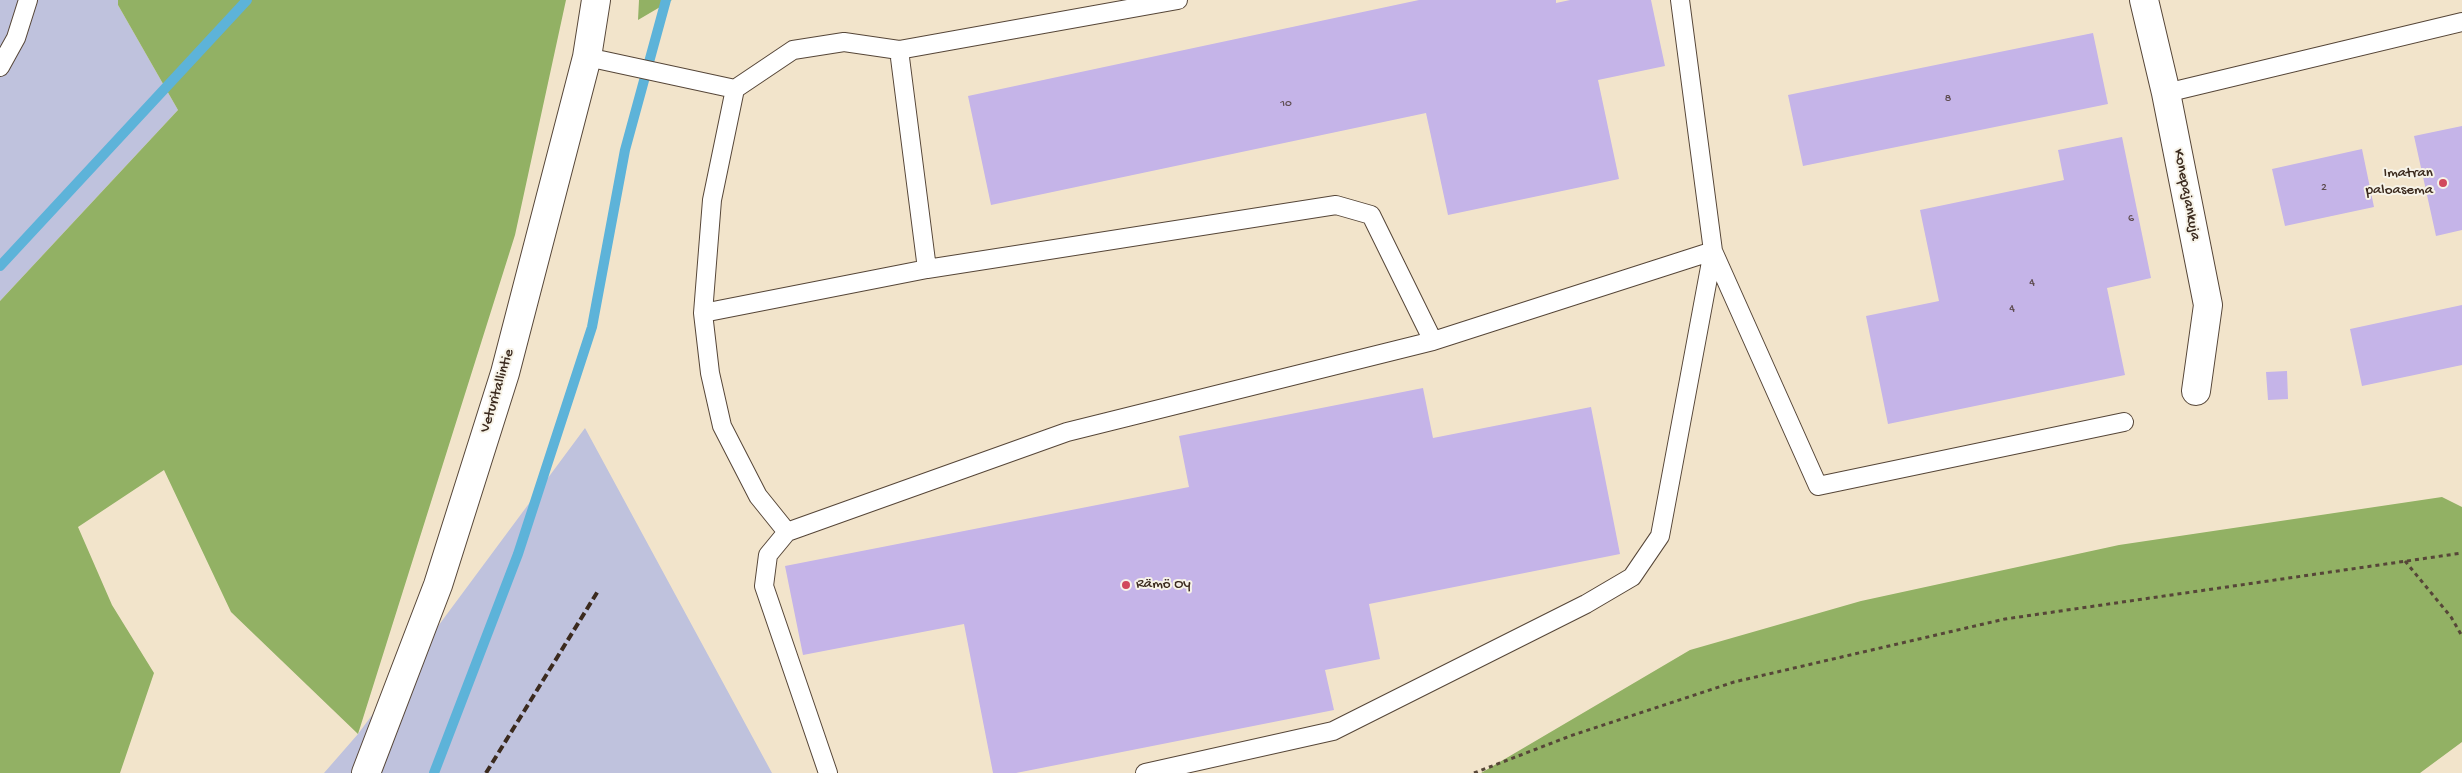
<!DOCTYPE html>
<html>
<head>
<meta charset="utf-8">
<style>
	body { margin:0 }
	canvas { display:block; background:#f2e4cb }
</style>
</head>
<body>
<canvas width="2462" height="773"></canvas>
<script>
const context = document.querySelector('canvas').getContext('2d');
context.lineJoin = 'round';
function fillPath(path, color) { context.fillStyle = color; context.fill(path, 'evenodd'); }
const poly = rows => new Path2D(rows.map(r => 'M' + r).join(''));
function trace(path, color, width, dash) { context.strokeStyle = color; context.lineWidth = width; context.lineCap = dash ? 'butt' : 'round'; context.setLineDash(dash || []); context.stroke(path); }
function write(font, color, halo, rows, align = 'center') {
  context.font = font + ' "Gochi Hand",sans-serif'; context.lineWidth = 4; context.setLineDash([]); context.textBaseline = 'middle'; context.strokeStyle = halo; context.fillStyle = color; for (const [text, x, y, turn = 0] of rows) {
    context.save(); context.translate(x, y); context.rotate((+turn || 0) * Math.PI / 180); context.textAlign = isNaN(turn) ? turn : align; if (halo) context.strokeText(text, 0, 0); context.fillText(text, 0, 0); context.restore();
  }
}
fillPath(poly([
	[0,0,118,0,118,5,178,110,0,301],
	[585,428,772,773,324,773,358,734]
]), '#bfc2dd');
fillPath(poly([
	[118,0,566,0,515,235,358,734,231,612,164,470,78,527,112,605,154,673,120,773,0,773,0,301,178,110,118,5],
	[639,0,672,0,638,20],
	[2442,497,2462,507,2462,742,2420,773,1481,773,1690,650,1861,601,2119,545]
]), '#92b164');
trace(poly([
	[0,266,247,0],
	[434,773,518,554,592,327,625,150,666,0]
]), '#5db3d9', 10);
fillPath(poly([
	[1419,0,1556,0,1556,3,1570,0,1651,0,1665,66,1598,80,1619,179,1448,215,1426,113,991,205,968,96],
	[2093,33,2108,104,1803,166,1788,95],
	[2462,126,2462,230,2436,236,2414,136],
	[2122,137,2151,278,2107,288,2125,375,1888,424,1866,316,1939,301,1920,210,2064,180,2058,150],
	[2362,149,2374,207,2285,226,2272,169],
	[2462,305,2462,365,2362,386,2350,329],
	[2287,371,2288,399,2268,400,2266,372],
	[1423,388,1433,438,1591,407,1620,554,1369,604,1380,659,1325,670,1334,710,1016,773,993,773,964,624,803,655,785,566,1189,487,1179,436]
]), '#c5b4e8');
const service = poly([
	[1680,0,1713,251,1818,486,2124,422],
	[587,57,735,89,793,50,844,42,899,50,1178,0],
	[0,67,16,38,28,0],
	[735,89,712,200,703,313,710,373,722,426,758,496,787,532],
	[2166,93,2462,22],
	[927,269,1336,205,1371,215,1433,341],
	[703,313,927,269,899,50],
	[828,773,764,586,768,555,787,532,1067,432,1433,341,1713,251,1660,536,1632,577,1586,604,1333,731,1145,773]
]);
const minor = poly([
	[2144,0,2166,93,2208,305,2196,391],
	[366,773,438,585,505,373,587,57,596,0]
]);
trace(service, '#564638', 20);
trace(minor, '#564638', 30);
trace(poly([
	[2405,561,2451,617,2462,636],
	[1474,773,1570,736,1734,682,2005,619,2462,553]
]), '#564638', 3, [4, 4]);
trace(service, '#fff', 18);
trace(minor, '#fff', 28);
trace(poly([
	[486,773,598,591]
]), '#3b2a1e', 4, [8, 4]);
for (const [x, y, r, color] of [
	[2443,183,5,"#d1495b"],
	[1126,585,5,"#d1495b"]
]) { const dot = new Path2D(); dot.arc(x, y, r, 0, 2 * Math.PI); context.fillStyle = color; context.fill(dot); trace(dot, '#f7f3e8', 2); }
write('12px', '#5e4c50', null, [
	["8",1948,99],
	["10",1286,104],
	["2",2324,188],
	["6",2131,219],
	["4",2032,283],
	["4",2012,309]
]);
write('15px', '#3b2a1e', '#f7f3e8', [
	["Imatran",2433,174],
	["paloasema",2433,191],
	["Rämö Oy",1136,585,"left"]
], 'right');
write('15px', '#3b2a1e', '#f7f3e8', [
	["Konepajankuja",2186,195,79],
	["Veturitallintie",498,391,-73]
]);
</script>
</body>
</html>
